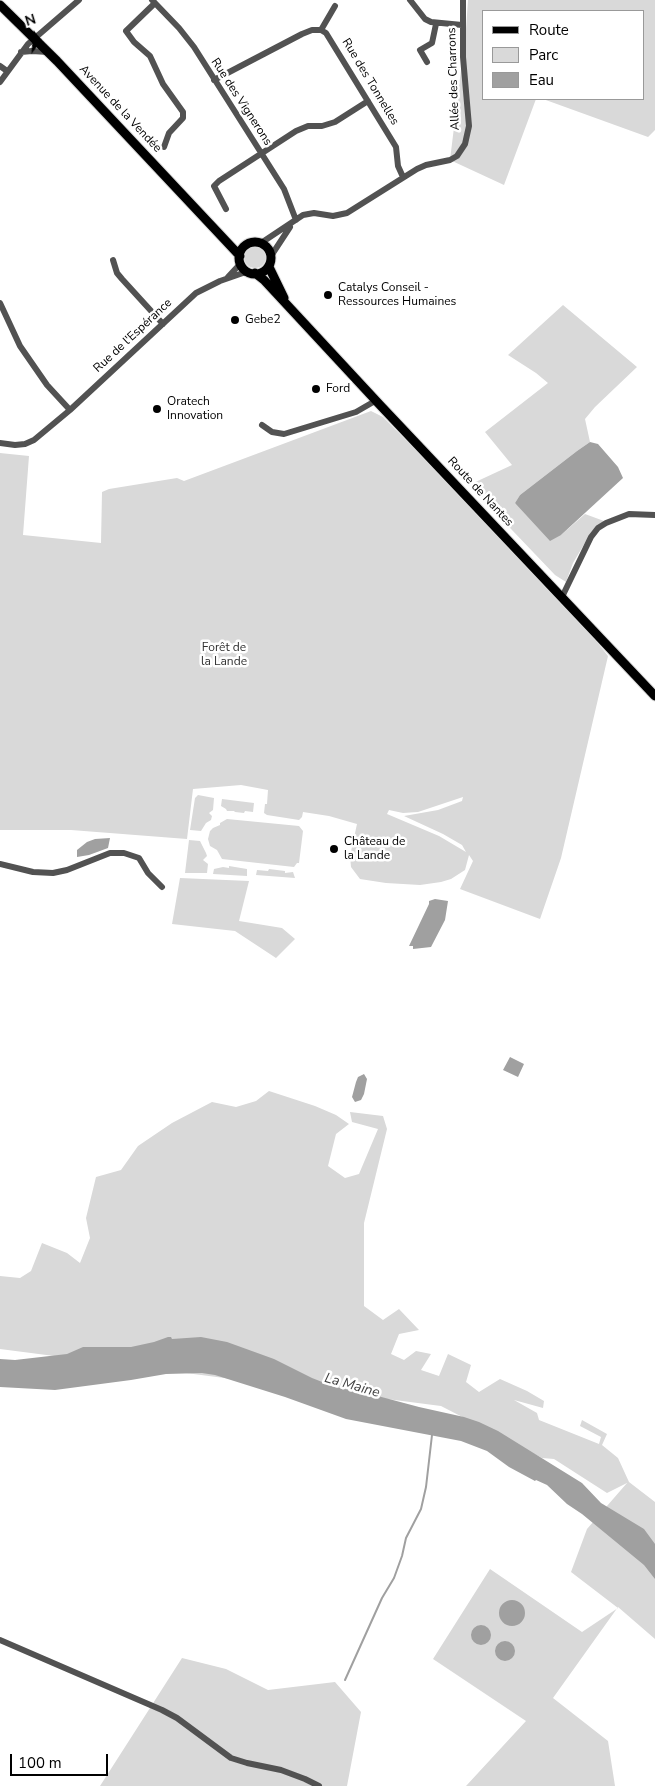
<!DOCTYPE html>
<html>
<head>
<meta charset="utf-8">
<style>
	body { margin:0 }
	#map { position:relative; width:655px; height:1786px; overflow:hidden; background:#fff; font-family:"Nunito Sans",sans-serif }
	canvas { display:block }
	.legend { position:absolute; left:482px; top:10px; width:162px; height:90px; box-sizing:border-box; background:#fff; border:1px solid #999; margin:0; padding:6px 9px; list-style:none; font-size:15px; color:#000 }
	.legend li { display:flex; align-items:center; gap:10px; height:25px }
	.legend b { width:25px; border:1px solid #999 }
	.north { position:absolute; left:10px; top:10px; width:50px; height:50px; -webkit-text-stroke:4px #fff; paint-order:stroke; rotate:343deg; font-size:14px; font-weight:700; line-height:20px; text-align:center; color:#000 }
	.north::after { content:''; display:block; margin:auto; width:18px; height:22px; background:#000; clip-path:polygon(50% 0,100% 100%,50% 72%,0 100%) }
	.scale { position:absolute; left:10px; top:1754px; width:98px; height:22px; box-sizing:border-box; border:2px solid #000; border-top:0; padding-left:6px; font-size:15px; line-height:18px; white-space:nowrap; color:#000; -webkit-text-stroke:4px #fff; paint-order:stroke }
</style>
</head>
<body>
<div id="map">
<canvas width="655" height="1786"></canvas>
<ul class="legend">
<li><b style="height:6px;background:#000"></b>Route</li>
<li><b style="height:14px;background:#d9d9d9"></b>Parc</li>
<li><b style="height:14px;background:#a0a0a0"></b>Eau</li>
</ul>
<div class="north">N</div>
<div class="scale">100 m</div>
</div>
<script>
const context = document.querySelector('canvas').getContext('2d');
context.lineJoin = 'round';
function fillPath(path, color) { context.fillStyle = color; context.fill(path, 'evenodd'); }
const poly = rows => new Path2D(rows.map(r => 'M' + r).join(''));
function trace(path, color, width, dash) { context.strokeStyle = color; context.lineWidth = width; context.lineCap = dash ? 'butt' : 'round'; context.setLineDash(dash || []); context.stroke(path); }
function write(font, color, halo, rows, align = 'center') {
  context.font = font + ' "Nunito Sans",sans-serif'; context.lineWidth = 5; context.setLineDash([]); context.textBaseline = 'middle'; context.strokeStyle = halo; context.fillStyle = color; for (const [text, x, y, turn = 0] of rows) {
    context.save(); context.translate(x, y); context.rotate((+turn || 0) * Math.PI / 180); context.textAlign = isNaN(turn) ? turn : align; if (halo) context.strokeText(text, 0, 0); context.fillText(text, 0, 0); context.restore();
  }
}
fillPath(poly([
	[468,0,655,0,655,130,648,137,543,99,644,99,644,11,484,11,484,99,536,99,504,185,450,160,466,29],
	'244 257a11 11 0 1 1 22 0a11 11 0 1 1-22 0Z',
	[563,305,637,367,595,407,585,419,590,442,577,451,520,495,515,503,561,535,585,514,604,521,592,531,573,563,566,582,555,575,469,485,512,465,485,432,548,383,536,373,508,355],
	[371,411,383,417,562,597,608,656,561,858,540,919,460,889,473,861,469,855,465,870,451,879,441,882,420,885,386,883,360,879,351,867,350,856,357,824,329,816,303,812,302,817,299,820,267,815,264,813,265,804,267,804,268,790,241,785,193,789,187,839,71,830,0,830,0,453,29,456,23,535,101,543,102,492,109,489,177,478,184,481],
	[463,797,462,801,438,810,404,816,443,834,462,845,466,852,439,836,387,814,389,810,403,813,418,812],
	[198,795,214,798,213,810,209,813,212,816,211,820,206,823,201,831,190,830,195,798],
	[222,799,254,803,253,812,245,811,244,813,235,812,234,811,227,811,226,809,221,806],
	[227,819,299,826,303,831,299,863,297,863,294,867,222,859,217,850,210,846,208,839,210,831,213,828,220,825,220,823],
	[189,840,200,841,206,853,207,856,203,860,208,864,207,873,185,873],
	[229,866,247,869,247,876,213,874,214,869,223,867,229,868],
	[269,869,285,871,285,873,293,872,295,878,256,875,257,870,268,871],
	[180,878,249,881,239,921,282,928,295,939,276,958,235,931,172,924],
	[269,1091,315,1106,336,1115,349,1124,336,1134,328,1166,345,1178,359,1174,378,1129,352,1122,350,1112,383,1116,387,1129,364,1223,364,1306,383,1320,399,1309,419,1330,399,1334,391,1354,404,1360,416,1351,431,1354,421,1370,439,1376,448,1354,471,1365,466,1382,479,1392,500,1379,527,1391,544,1401,543,1408,514,1400,537,1413,539,1420,599,1444,601,1437,580,1426,582,1420,607,1434,602,1445,618,1458,629,1482,655,1502,655,1639,618,1607,553,1698,608,1741,615,1786,466,1786,526,1721,433,1659,490,1569,582,1632,618,1608,571,1572,587,1529,627,1483,607,1493,554,1459,542,1458,441,1406,0,1349,0,1276,20,1278,31,1271,42,1243,67,1253,80,1263,90,1238,86,1218,96,1177,121,1170,138,1146,172,1123,212,1102,236,1107,256,1101],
	[182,1658,226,1669,268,1690,335,1682,361,1712,347,1786,100,1786]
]), '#d9d9d9');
fillPath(poly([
	[590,442,598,444,618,467,623,478,561,535,550,541,515,503,520,495,577,451],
	[110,838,108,848,89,855,77,857,77,850,87,842,95,839],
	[435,899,448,901,445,920,431,947,413,949,413,946,409,946,429,904,429,901],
	[510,1057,524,1064,518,1077,503,1070],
	[364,1074,367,1079,364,1094,361,1100,355,1102,352,1097,356,1082,358,1077],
	[168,1337,171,1337,172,1339,201,1337,227,1342,274,1359,312,1378,335,1387,374,1395,419,1407,464,1417,479,1422,498,1431,582,1483,601,1503,644,1529,655,1544,655,1579,644,1565,582,1514,567,1504,547,1485,536,1480,535,1481,509,1467,487,1451,461,1441,346,1419,285,1397,215,1375,202,1373,166,1374,131,1380,55,1390,0,1387,0,1359,15,1360,67,1354,83,1347,131,1347,154,1342],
	'499 1613a13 13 0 1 1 26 0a13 13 0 1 1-26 0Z',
	'471 1635a10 10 0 1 1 20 0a10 10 0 1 1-20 0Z',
	'495 1651a10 10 0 1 1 20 0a10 10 0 1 1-20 0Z'
]), '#a0a0a0');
trace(poly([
	[345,1680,382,1598,394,1578,402,1556,406,1538,421,1509,426,1487,432,1435]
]), '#a0a0a0', 2);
const major = poly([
	[0,5,57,61,240,256],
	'239 258a16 16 0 1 1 32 0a16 16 0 1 1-32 0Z',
	[269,267,284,298],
	[255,273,264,280,380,405,655,696]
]);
trace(major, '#dbdbdb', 11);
trace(poly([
	[152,0,179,28,194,47,284,189,296,220],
	[410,0,425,19,431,22,462,25],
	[155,3,126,31,134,42,150,56,163,84,183,112,183,118,169,133,164,147],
	[321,30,335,6],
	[21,52,32,51,48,52],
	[427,62,420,50,432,43,436,24],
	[0,66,7,71],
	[214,80,302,34,312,30,321,30,326,33,396,147,398,166,403,177],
	[0,82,28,44,79,0],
	[226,209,214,186,219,181,296,131,308,126,322,126,335,122,368,101],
	[261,243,303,215,314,213,333,216,347,213,417,169,426,165,450,160,457,156,465,144,469,126,463,57,463,0],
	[271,256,290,227],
	[113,260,117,273,122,279,163,324],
	[228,277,241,263],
	[0,303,20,346,47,385,70,410],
	[262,425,272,432,284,434,356,412,375,401],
	[0,443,15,445,25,444,34,440,70,410,196,293,220,281,243,273,250,272],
	[562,597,591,537,598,528,606,523,629,514,655,515],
	[0,864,33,872,53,873,67,870,110,853,124,853,139,858,148,873,162,887],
	[0,1640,162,1710,177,1718,231,1758,247,1763,281,1770,305,1779,319,1786]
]), '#525252', 6);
trace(major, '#000', 9);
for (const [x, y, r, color] of [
	[328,295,5,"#000"],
	[235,320,5,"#000"],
	[316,389,5,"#000"],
	[157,409,5,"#000"],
	[334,849,5,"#000"]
]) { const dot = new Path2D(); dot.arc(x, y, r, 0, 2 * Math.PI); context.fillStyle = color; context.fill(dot); trace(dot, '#fff', 2); }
write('12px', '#000', '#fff', [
	["Allée des Charrons",454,79,-92],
	["Rue des Tonnelles",370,82,59],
	["Rue des Vignerons",241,102,57],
	["Avenue de la Vendée",120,109,47],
	["Rue de l'Espérance",133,336,-43],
	["Route de Nantes",480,492,47]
]);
write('12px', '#000', '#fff', [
	["Catalys Conseil -",338,288],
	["Ressources Humaines",338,302],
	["Gebe2",245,320],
	["Ford",326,389],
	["Oratech",167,402],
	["Innovation",167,416],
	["Château de",344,842],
	["la Lande",344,856]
], 'left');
write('12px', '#303030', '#fff', [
	["Forêt de",224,648],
	["la Lande",224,662]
]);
write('italic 14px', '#414141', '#fff', [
	["La Maine",352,1386,16]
]);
</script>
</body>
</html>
